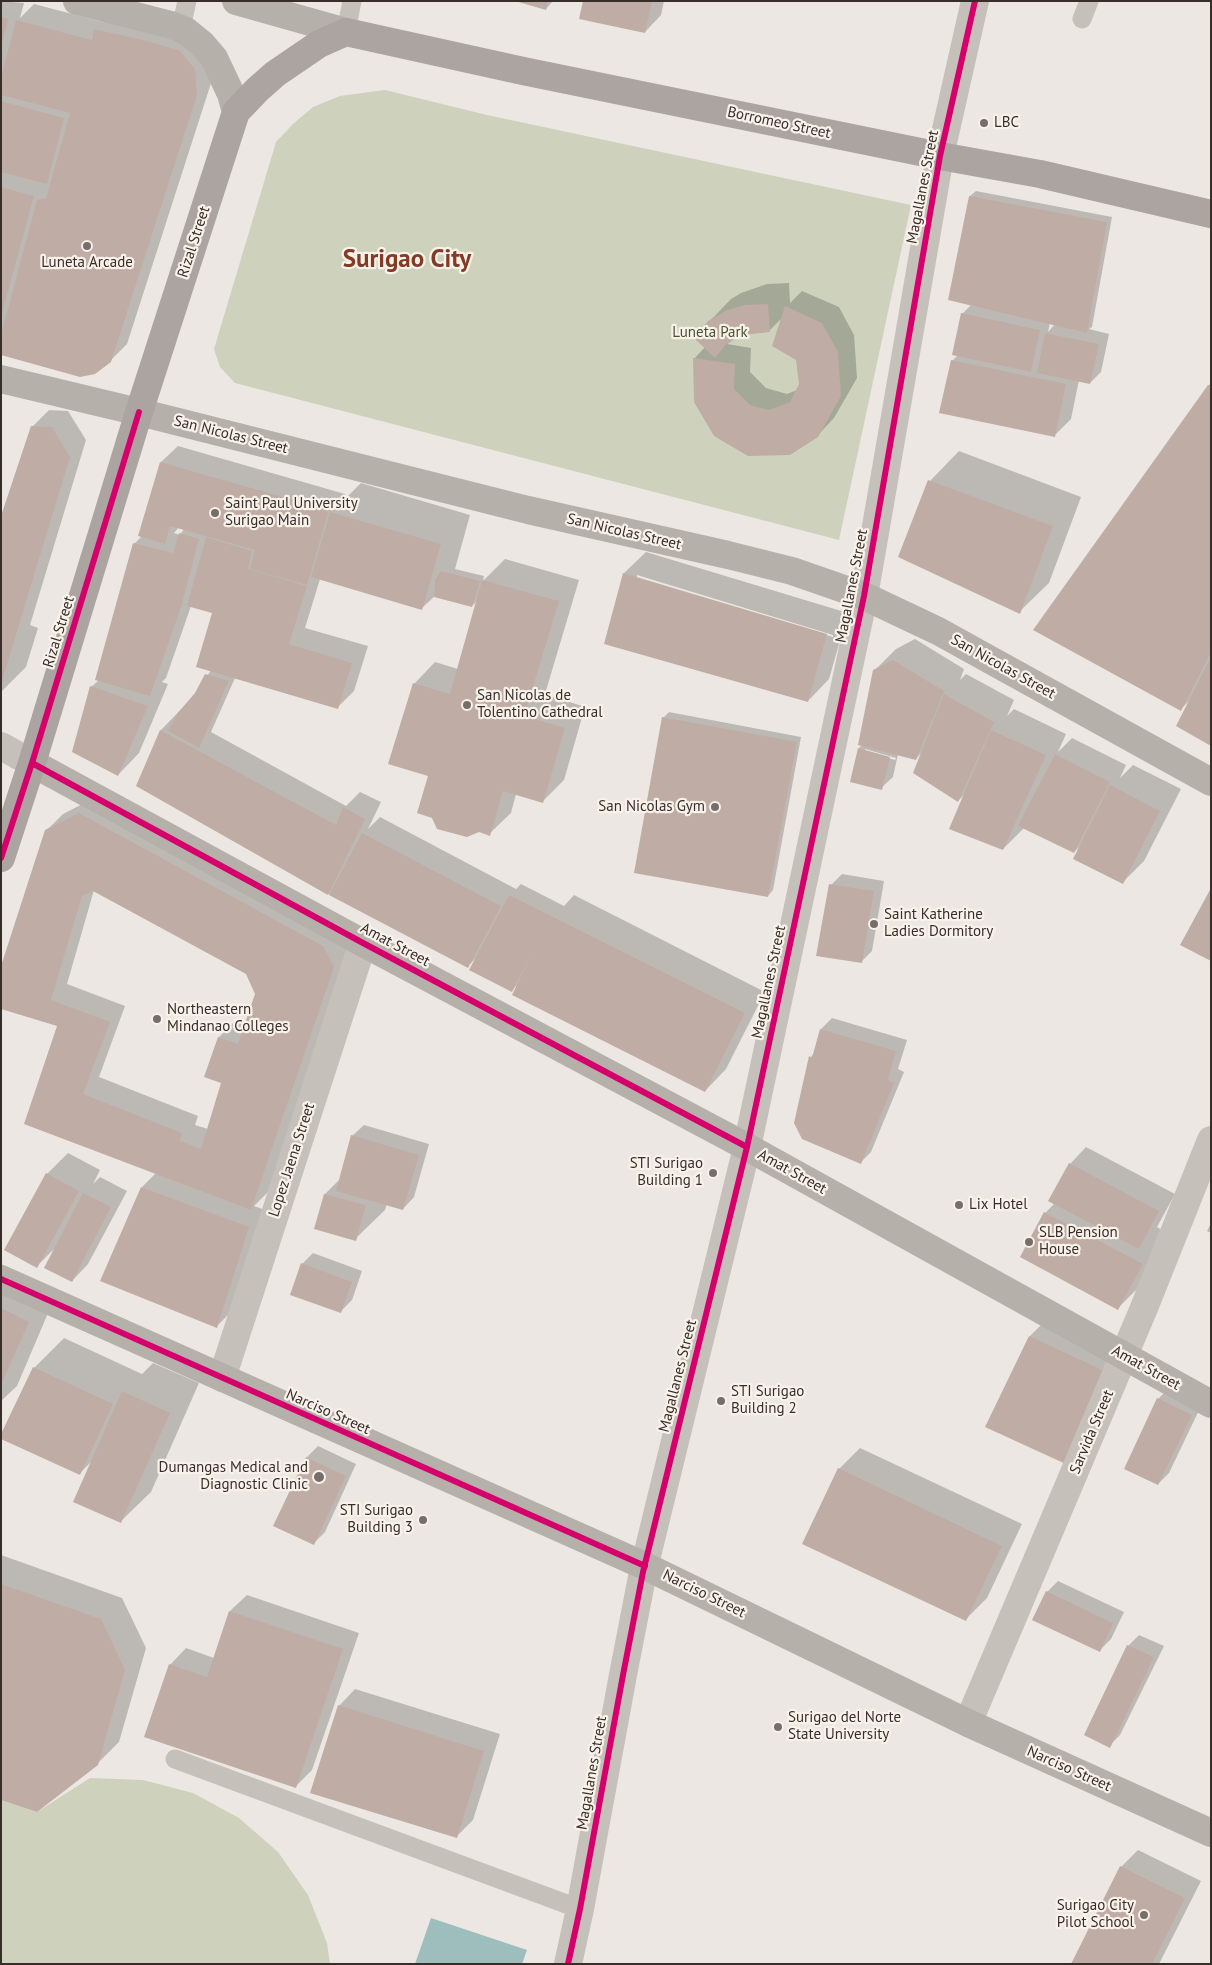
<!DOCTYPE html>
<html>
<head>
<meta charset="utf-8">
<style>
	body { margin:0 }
	#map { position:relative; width:1212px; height:1965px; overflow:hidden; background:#ece7e2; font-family:"PT Sans",sans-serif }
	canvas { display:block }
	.frame { position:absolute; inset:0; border:2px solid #372d29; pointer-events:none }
</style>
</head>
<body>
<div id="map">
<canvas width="1212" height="1965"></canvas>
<div class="frame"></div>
</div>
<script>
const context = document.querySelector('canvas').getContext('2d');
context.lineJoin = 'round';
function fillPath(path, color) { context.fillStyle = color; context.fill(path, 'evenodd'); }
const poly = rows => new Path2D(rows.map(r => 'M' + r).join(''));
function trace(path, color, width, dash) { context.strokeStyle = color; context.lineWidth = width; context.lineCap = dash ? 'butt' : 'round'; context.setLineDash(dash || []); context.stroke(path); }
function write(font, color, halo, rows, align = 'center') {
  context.font = font + ' "PT Sans",sans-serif'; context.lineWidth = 4.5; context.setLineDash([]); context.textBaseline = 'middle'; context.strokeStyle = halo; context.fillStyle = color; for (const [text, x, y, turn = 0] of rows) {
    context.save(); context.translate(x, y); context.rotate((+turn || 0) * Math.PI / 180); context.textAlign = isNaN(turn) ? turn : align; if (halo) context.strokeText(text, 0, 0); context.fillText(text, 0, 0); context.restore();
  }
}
fillPath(poly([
	[385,90,487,115,911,205,839,540,235,383,220,367,214,349,276,142,293,124,313,107,340,96],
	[90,1778,143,1780,193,1793,239,1818,278,1852,308,1895,327,1943,330,1964,1,1964,1,1800,37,1812]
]), '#ced2bd');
fillPath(poly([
	[431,1918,527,1950,522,1964,415,1964]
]), '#9ebebd');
fillPath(poly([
	[1,1,24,3,20,18,34,4,103,22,124,1,168,10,163,25,196,34,213,77,127,344,110,361,1,354],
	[517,1,553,1,546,9],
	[584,1,664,1,661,15,645,32],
	[976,191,1112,217,1092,327,1089,329,1109,334,1101,372,1090,383,1079,380,1071,419,1054,436,952,361,958,355,962,314,972,304,970,196],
	[1050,323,1055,324,1048,332],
	[789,283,790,303,802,291,839,307,854,335,857,378,834,418,817,436,789,454,694,359,705,347,709,322,731,299,741,293,767,284],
	[782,318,797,360,800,384,797,390,787,394,766,388,750,372,751,348,727,344,742,334,769,331],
	[1211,383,1211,744,1190,700,1181,709,1209,385],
	[49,410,68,411,86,440,30,625,38,628,26,667,1,692,1,520,32,427],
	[178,446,345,494,343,501,361,483,470,515,455,569,484,576,483,581,505,559,579,580,545,694,585,707,564,780,542,802,516,794,511,813,489,834,430,775,414,684,435,662,458,669,478,600,472,606,435,596,422,608,320,579,305,628,368,646,354,691,337,708,235,678,211,732,346,806,360,792,381,802,368,829,380,817,516,889,521,884,564,906,574,895,765,992,726,1069,705,1091,519,983,511,991,475,959,468,966,329,894,137,786,161,730,196,694,211,670,214,612,191,606,166,678,162,682,168,684,139,753,118,775,91,687,99,680,134,544,142,536,140,535,161,462],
	[179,527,184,529,180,535,174,533],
	[959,451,1081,497,1049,583,1019,612,930,481],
	[646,552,848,613,829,679,808,701,605,643,624,573],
	[637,575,833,635,833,637,637,578],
	[915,639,964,669,960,680,966,674,1014,700,1007,716,1014,709,1066,734,1058,752,1072,738,1126,765,1120,778,1133,765,1181,789,1144,861,1123,882,1081,845,1074,852,1025,827,1003,849,966,793,958,801,922,752,916,759,898,754,893,777,881,788,859,748,862,745,874,671,896,649],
	[865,749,896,758,895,760,865,751],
	[669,712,801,737,773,890,768,896,663,718],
	[96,797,350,950,268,1192,254,1206,265,1210,233,1310,217,1326,142,1187,156,1173,25,1124,58,1025,1,1007,46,831,63,814],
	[94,890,247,973,256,994,245,1025,235,1021,219,1037,223,1082,208,1129,195,1125,198,1116,99,1077,125,1006,67,984],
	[842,874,884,881,872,951,861,962,831,885],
	[832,1018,907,1040,898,1069,904,1072,871,1152,860,1163,796,1123,811,1057,814,1053,821,1029],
	[364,1125,429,1144,414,1197,403,1209,387,1204,385,1210,355,1239,315,1228,325,1194,340,1179,352,1136],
	[1086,1147,1175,1194,1157,1227,1171,1235,1147,1279,1118,1308,1045,1213,1055,1203,1070,1164],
	[68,1153,100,1170,93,1184,100,1177,127,1191,88,1264,72,1281,54,1249,37,1266,47,1174],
	[1211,1223,1211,1233,1207,1231],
	[313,1253,362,1271,352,1300,341,1311,302,1264],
	[1,1264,57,1292,17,1386,1,1401],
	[1046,1320,1127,1358,1084,1447,987,1426,1030,1336],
	[64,1338,142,1374,153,1363,199,1383,151,1492,121,1521,93,1460,80,1473,1,1437,34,1368],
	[1169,1388,1202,1404,1169,1473,1158,1484,1158,1399],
	[318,1446,356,1464,325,1532,314,1543,307,1457],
	[860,1448,1022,1524,987,1598,965,1620,839,1469],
	[1,1555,122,1598,146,1648,119,1742,97,1764,1,1798],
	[1058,1581,1124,1612,1111,1639,1100,1650,1047,1592],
	[247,1595,359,1633,312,1770,295,1787,170,1665,186,1648,214,1658,230,1611],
	[1139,1635,1164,1646,1120,1735,1109,1746,1128,1646],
	[355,1689,500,1734,473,1820,456,1837,339,1706],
	[1138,1850,1201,1881,1159,1964,1072,1964,1121,1867]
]), '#0003');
fillPath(poly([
	[515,1,548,1,546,10],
	[583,1,652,1,645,33,579,19],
	[1,17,8,19,2,44,1,44],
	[16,20,92,40,94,29,139,39,179,50,195,69,197,95,111,362,95,374,80,377,1,355,1,335,37,200,46,198,70,113,1,95,1,78],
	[1,101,64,118,47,184,1,172],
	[1,187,34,196,2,313,1,313],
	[969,196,1107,222,1087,333,948,300],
	[768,304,770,332,742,335,727,343,715,358,693,337,708,321,727,310,745,305],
	[785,306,822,323,838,352,841,396,818,437,790,455,748,456,714,436,694,402,693,358,735,364,734,389,750,405,769,410,790,402,799,384,796,360,772,346],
	[961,313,1040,330,1031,372,952,355],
	[1045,333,1099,344,1090,384,1037,373],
	[951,360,1066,384,1055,437,939,413],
	[1208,385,1211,386,1211,652,1181,711,1033,630],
	[31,426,52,427,70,457,2,681,1,516],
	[160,462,329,510,307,585,250,569,255,550,170,526,165,544,138,536],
	[928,480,1053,526,1020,614,898,557],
	[330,512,441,544,422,610,311,577],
	[179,533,199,539,181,607,150,696,95,680,133,543,173,553],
	[206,537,252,551,248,569,307,586,289,644,352,663,338,709,196,667,212,613,187,606],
	[441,571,480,581,472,607,434,597,435,580],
	[623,573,827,634,808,702,604,644],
	[482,580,559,601,524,716,565,728,543,803,503,791,490,836,479,832,467,837,437,829,432,818,417,813,428,776,388,764,413,683,450,694],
	[1211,657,1211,746,1176,726],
	[893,660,944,691,916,760,858,745,873,670],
	[205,674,229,681,199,748,168,731,177,714,195,693],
	[90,686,148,706,118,776,72,752],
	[944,694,994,722,958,802,913,773],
	[662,717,797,742,768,897,634,873],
	[160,730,336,825,343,807,365,819,328,895,136,786],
	[991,730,1046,755,1003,850,949,829],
	[858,748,890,757,882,790,850,782],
	[1055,754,1110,782,1074,853,1018,826],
	[1110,785,1160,811,1123,884,1073,859],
	[79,813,323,946,334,967,251,1210,24,1124,57,1026,1,1009,1,966,45,830],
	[93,891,246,974,255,994,238,1044,218,1037,204,1077,221,1083,201,1149,180,1141,182,1133,83,1094,110,1022,51,1000,82,896],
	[362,833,501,906,468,968,329,895],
	[829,884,874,891,862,963,816,956],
	[1211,888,1211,961,1180,945],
	[509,895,745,1013,705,1092,512,995,533,951,512,992,469,970],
	[820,1029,896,1051,888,1080,894,1083,861,1164,802,1139,794,1123,809,1056,812,1058],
	[351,1135,419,1155,403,1210,336,1191],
	[1069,1163,1159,1211,1139,1249,1048,1201],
	[46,1173,79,1191,37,1268,4,1250],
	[141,1187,249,1227,217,1328,100,1281],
	[83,1193,111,1207,72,1282,44,1268],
	[324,1194,366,1205,356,1241,314,1229],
	[1044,1212,1143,1264,1118,1310,1020,1257],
	[301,1263,352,1282,341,1313,290,1295],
	[1,1308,29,1322,1,1385],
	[1029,1336,1111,1374,1068,1465,985,1427],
	[33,1367,113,1404,80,1475,1,1439,1,1434],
	[122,1391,170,1413,121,1523,73,1502],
	[1157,1398,1192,1415,1158,1485,1124,1469],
	[306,1457,346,1476,314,1545,273,1526],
	[838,1468,1002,1546,966,1621,802,1544],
	[1,1584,101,1619,125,1670,98,1765,37,1812,1,1800],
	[1046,1591,1113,1623,1100,1652,1032,1620],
	[229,1611,343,1649,296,1788,144,1737,169,1664,207,1677],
	[1127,1645,1154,1657,1110,1748,1084,1735],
	[338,1705,484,1751,457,1838,310,1793],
	[1120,1866,1185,1898,1152,1964,1071,1964]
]), '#bfaca4');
trace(poly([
	[1082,19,1089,1],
	[181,28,187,1],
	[346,32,352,1],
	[175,1759,580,1909]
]), '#c6c0bb', 19);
trace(poly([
	[1,746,32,763],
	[222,1378,363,943],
	[968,1723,1144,1308,1211,1140],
	[568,1964,580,1909,623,1675,643,1572,747,1147,864,596,940,156,975,1]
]), '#c6c0bb', 28);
trace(poly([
	[77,1,171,25,186,31,202,44,214,58,231,94,236,112],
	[236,1,346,32],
	[1,379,139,412,528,510,728,555,792,571,864,596,938,631,1211,782],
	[32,763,363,943,747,1147,1211,1404],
	[1,1279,645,1566,968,1723,1211,1833]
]), '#b6b0ab', 28);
trace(poly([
	[1,858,32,763,139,412,236,112,257,90,275,74,319,44,346,32,523,71,940,156,1040,174,1211,214]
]), '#aba4a0', 28);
trace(poly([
	[32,763,363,943,747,1147],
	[1,858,32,763,139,412],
	[1,1279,645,1566],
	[568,1964,580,1909,623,1675,643,1572,747,1147,864,596,940,156,975,1]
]), '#d6006c', 6);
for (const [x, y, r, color] of [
	[984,123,5,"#766e6a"],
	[87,246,5,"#766e6a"],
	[215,513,5,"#766e6a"],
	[467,705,5,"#766e6a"],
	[715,807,5,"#766e6a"],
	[874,924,5,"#766e6a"],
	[157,1019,5,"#766e6a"],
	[713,1173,5,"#766e6a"],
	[959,1205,5,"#766e6a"],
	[1029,1242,5,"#766e6a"],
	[721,1401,5,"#766e6a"],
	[319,1477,6,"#766e6a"],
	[423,1520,5,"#766e6a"],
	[778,1727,5,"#766e6a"],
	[1144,1915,5,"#766e6a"]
]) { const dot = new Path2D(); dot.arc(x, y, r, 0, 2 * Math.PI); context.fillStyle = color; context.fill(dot); trace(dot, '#f9f2ea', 2); }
write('15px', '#372d29', '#f9f2ea', [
	["Borromeo Street",779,123,12],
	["Magallanes Street",923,187,-79],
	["Rizal Street",194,242,-72],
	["San Nicolas Street",231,435,14],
	["San Nicolas Street",624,532,13],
	["Magallanes Street",852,586,-79],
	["Rizal Street",59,632,-73],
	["San Nicolas Street",1003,667,29],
	["Amat Street",395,945,28],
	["Magallanes Street",769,982,-78],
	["Lopez Jaena Street",292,1160,-72],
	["Amat Street",792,1172,29],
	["Amat Street",1146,1368,29],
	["Magallanes Street",678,1376,-76],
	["Narciso Street",328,1412,24],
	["Sarvida Street",1092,1432,-67],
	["Narciso Street",704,1594,26],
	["Narciso Street",1069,1769,24],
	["Magallanes Street",592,1773,-80]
]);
write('15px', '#372d29', '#f9f2ea', [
	["LBC",994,123],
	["Luneta Arcade",87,263,"center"],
	["Saint Paul University",225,504],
	["Surigao Main",225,521],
	["San Nicolas de",477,696],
	["Tolentino Cathedral",477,713],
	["San Nicolas Gym",705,807,"right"],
	["Saint Katherine",884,915],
	["Ladies Dormitory",884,932],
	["Northeastern",167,1010],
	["Mindanao Colleges",167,1027],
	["STI Surigao",703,1164,"right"],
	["Building 1",703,1181,"right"],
	["Lix Hotel",969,1205],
	["SLB Pension",1039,1233],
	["House",1039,1250],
	["STI Surigao",731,1392],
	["Building 2",731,1409],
	["Dumangas Medical and",308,1468,"right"],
	["Diagnostic Clinic",308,1485,"right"],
	["STI Surigao",413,1511,"right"],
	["Building 3",413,1528,"right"],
	["Surigao del Norte",788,1718],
	["State University",788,1735],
	["Surigao City",1134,1906,"right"],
	["Pilot School",1134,1923,"right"]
], 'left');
write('15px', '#46542e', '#f9f2ea', [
	["Luneta Park",710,333]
]);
write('bold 25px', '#833b25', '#f9f2ea', [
	["Surigao City",407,260]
]);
</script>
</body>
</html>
